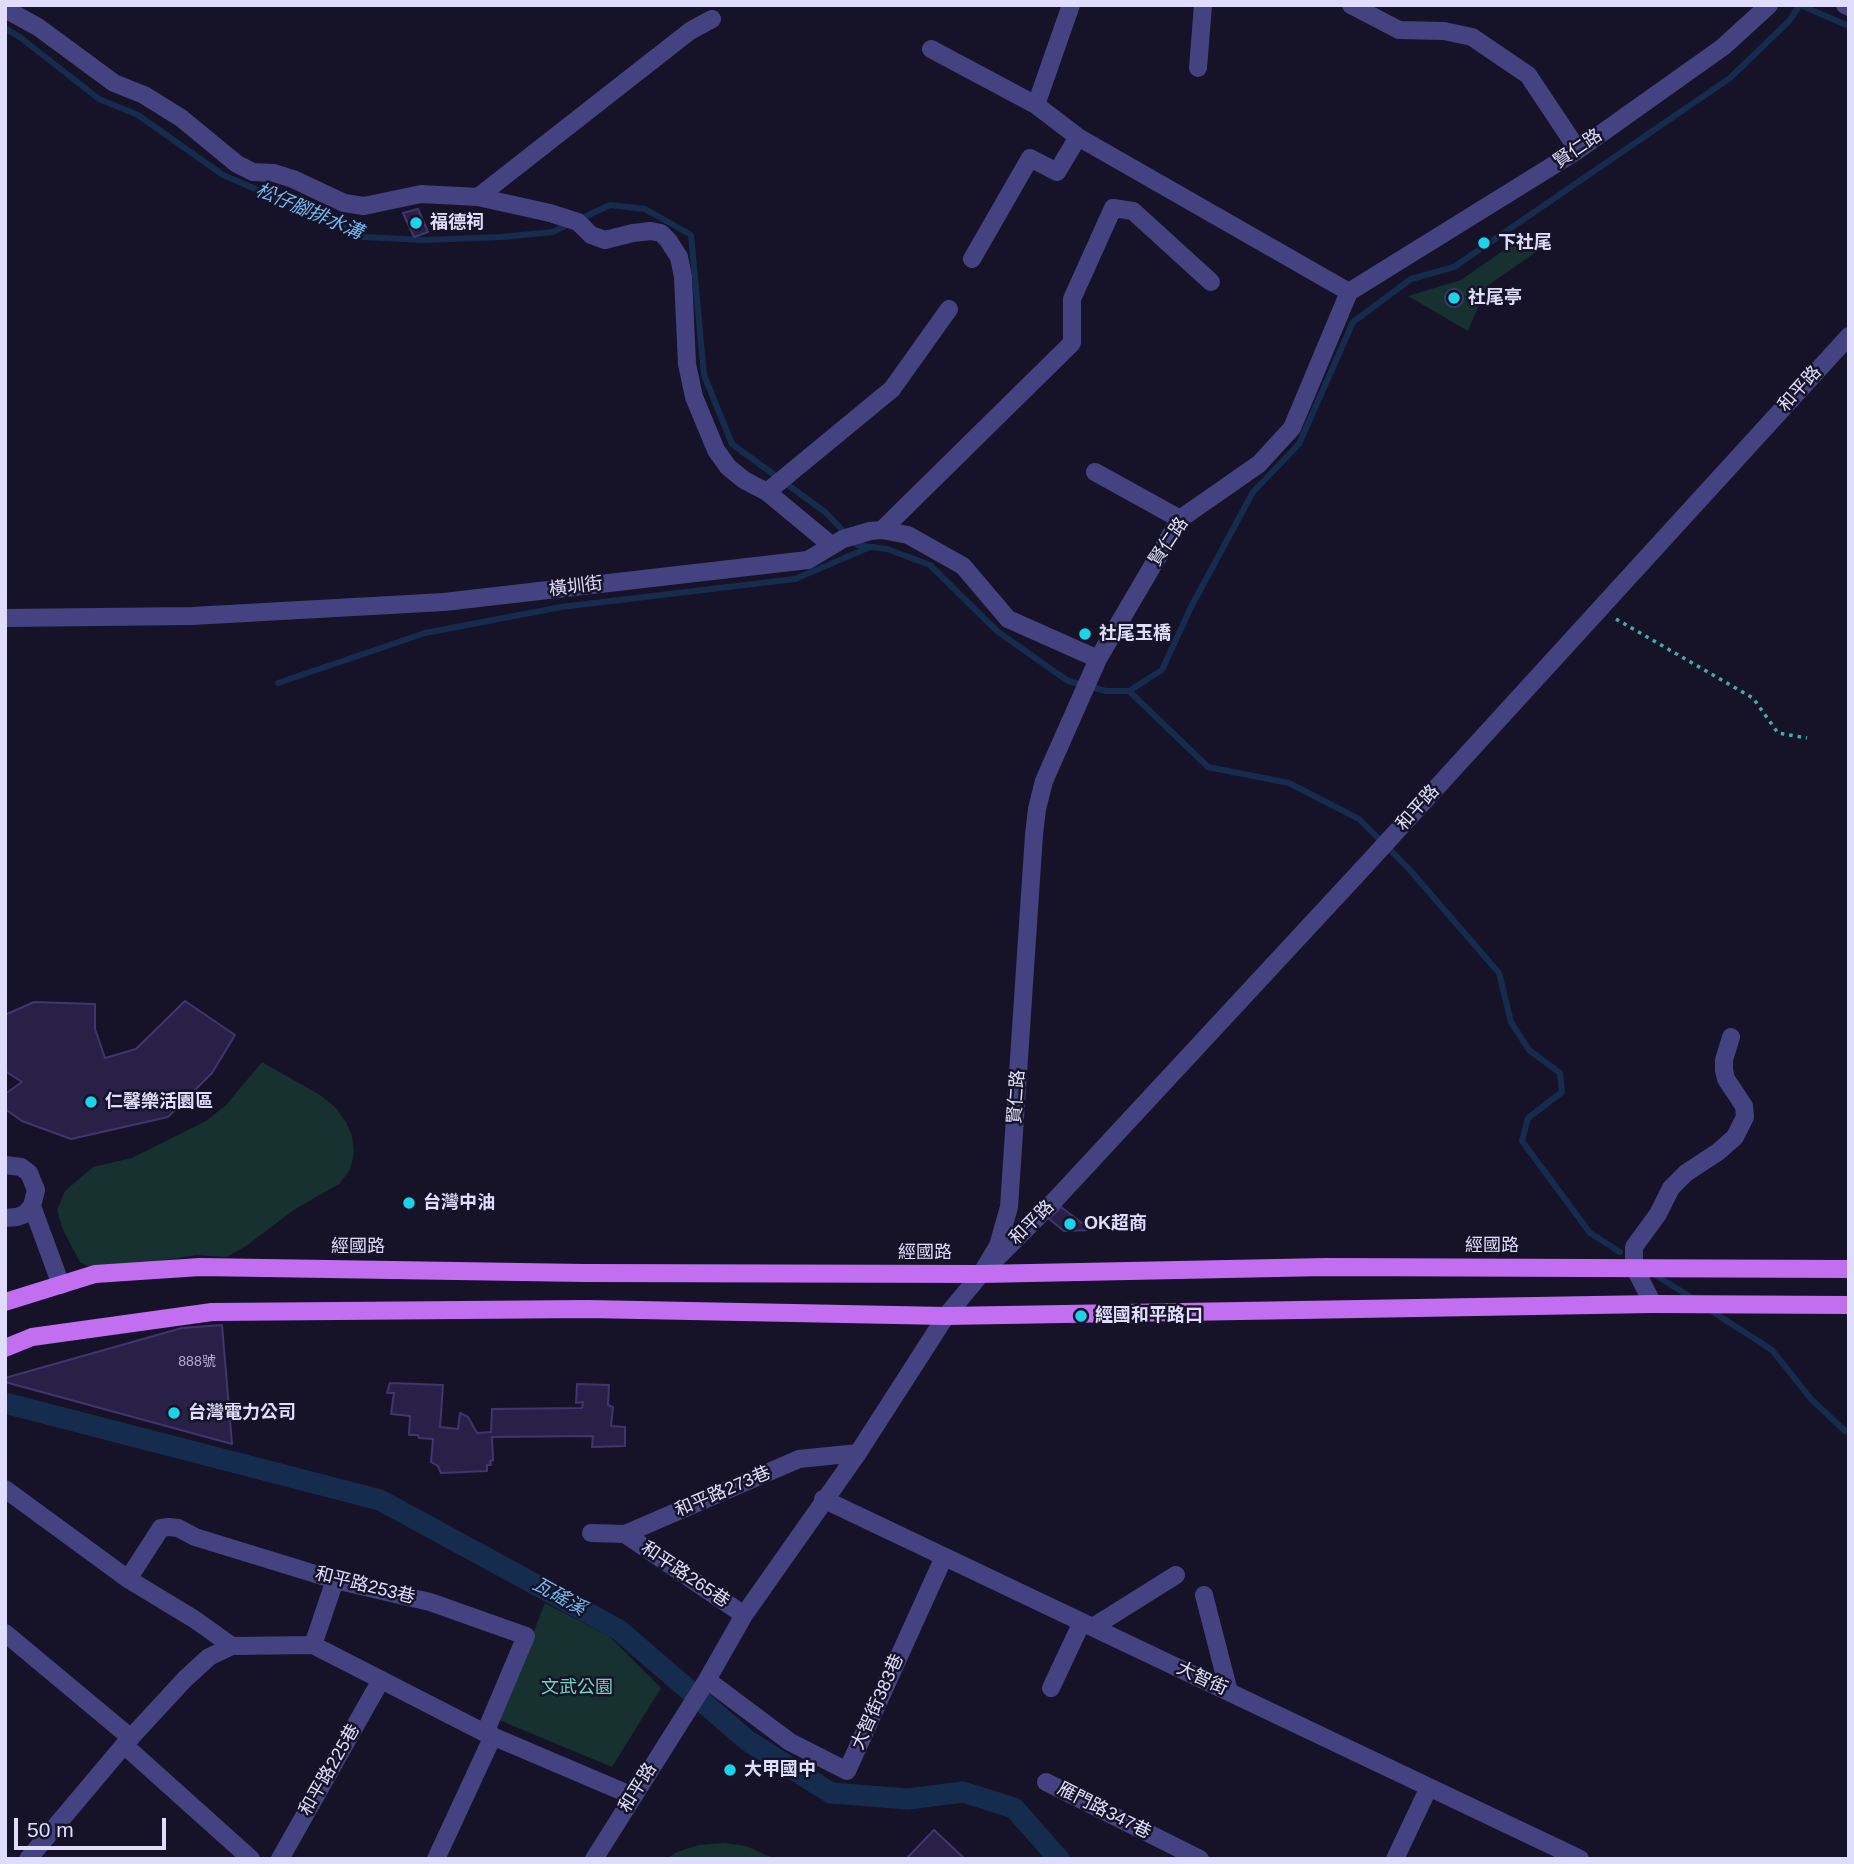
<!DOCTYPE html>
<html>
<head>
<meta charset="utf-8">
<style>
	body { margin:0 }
	#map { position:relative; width:1854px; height:1864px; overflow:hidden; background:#161328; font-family:Helvetica,sans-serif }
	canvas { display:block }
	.frame { position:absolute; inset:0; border:7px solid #e0ddfc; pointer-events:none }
	.scale { position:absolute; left:14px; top:1818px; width:152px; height:32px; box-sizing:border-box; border:4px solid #e0ddfc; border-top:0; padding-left:9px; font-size:21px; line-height:24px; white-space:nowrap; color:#e0ddfc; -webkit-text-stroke:5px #161328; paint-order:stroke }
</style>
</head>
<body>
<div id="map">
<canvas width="1854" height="1864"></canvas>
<div class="frame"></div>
<div class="scale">50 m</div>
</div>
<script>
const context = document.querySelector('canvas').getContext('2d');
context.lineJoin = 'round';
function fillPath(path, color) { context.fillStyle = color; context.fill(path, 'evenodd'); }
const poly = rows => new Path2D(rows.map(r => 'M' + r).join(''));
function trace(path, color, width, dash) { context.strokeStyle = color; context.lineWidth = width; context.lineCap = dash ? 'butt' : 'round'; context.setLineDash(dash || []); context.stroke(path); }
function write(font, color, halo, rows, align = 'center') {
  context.font = font + ' Helvetica,"Noto Sans TC",sans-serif'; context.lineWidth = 5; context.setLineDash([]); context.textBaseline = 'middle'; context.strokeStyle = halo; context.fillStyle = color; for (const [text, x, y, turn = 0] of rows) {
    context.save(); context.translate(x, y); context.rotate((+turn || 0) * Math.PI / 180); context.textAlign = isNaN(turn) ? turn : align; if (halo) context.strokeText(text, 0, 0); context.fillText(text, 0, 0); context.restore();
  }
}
fillPath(poly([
	[1524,236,1536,252,1487,286,1468,331,1408,296,1461,280],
	[262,1062,320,1095,335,1107,346,1122,352,1136,354,1153,350,1170,339,1184,295,1209,246,1246,227,1257,196,1255,154,1262,91,1268,80,1262,63,1230,57,1210,65,1191,93,1167,132,1158,206,1121,226,1105],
	[545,1603,610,1637,661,1688,612,1767,499,1720],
	[724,1843,746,1846,775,1859,666,1859,677,1852,699,1845]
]), '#163130');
trace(poly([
	[1800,5,1849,26],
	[5,28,21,38,99,99,138,115,223,175,323,218,363,237,424,240,501,237,553,232,569,224],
	[578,220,610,205,645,209,691,235,704,375,732,444,825,512,857,545,887,549,930,565,997,631,1068,681,1106,691,1129,691,1208,767,1289,783,1359,819,1409,869,1499,973,1511,1022,1529,1050,1560,1073,1562,1092,1528,1118,1522,1141,1590,1233,1620,1252],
	[278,683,425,633,561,607,795,579,870,547],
	[1129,691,1162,670,1191,607,1253,492,1299,444,1353,322,1411,279,1454,267,1730,78,1789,21,1800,5],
	[1654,1274,1692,1298],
	[1710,1310,1772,1350,1811,1399,1845,1431,1849,1430]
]), '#162c4e', 6);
trace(poly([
	[5,1403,380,1500,619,1630,748,1741,831,1793,908,1799,963,1792,1014,1808,1059,1859]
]), '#162c4e', 21);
const building = poly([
	[418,209,428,232,414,237,403,213,418,209],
	'1445 298a9 9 0 1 1 18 0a9 9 0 1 1-18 0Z',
	[185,1001,235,1035,212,1073,168,1117,71,1139,22,1121,5,1109,5,1094,22,1082,5,1071,5,1015,34,1002,95,1004,95,1029,105,1058,136,1049,185,1001],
	[1061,1207,1091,1230,1064,1231,1049,1219,1061,1207],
	[222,1325,232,1444,5,1382,5,1378,182,1328,222,1325],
	[390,1383,443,1385,440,1427,458,1429,460,1413,468,1417,477,1433,491,1432,492,1409,582,1408,583,1402,576,1403,577,1384,609,1385,608,1405,613,1407,611,1426,625,1427,625,1446,592,1447,593,1436,492,1437,493,1460,490,1461,491,1465,487,1465,487,1471,441,1473,438,1466,431,1462,433,1439,419,1438,418,1435,409,1435,410,1416,391,1414,394,1393,387,1393,390,1383],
	[934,1830,965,1859,906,1859,934,1830]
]);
fillPath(building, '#282047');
trace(building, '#413571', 2);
trace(poly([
	[1616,619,1753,698,1778,733,1807,738]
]), '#3cb0aa', 3.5, [3.5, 5]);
trace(poly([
	[1071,5,1036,105,1078,137,1349,292],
	[1351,5,1399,30,1444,31,1472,37,1528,75,1578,150],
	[1845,5,1849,7],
	[5,9,38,27,114,83,144,95,181,118,237,164,253,172,274,173,293,179,344,203,364,206,421,194,478,197,550,213,578,222,591,235,605,240,633,233,651,231,661,233,668,240,679,257,683,277,687,364,694,397,716,450,728,467,744,480,767,492,831,545],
	[931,49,1036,105],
	[1198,68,1203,5],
	[478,197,690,31,712,19],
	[972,259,1030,158,1057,172,1078,137],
	[1095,472,1180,519],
	[767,492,892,389,949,309],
	[882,530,1072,343,1072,299,1113,208,1133,211,1211,282],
	[5,618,192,616,444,602,808,560,843,539,870,531,882,530,908,535,963,566,1008,619,1098,659],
	[5,1165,21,1167,29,1173,36,1190,32,1206,25,1214,17,1217,5,1218],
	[32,1206,61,1285],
	[996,1259,1056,1199,1365,866,1849,336],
	[1653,1304,1634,1267,1634,1247,1658,1214,1671,1188,1686,1173,1718,1152,1735,1137,1745,1117,1744,1106,1726,1079,1724,1070,1724,1060,1731,1037],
	[5,1489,128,1579,194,1619,232,1646],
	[823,1499,1580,1859],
	[591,1533,625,1534,799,1459,858,1453],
	[625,1534,744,1615],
	[128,1579,161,1528,169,1527,178,1528,195,1537,335,1580,430,1602,526,1636,485,1733],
	[1204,1595,1229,1692],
	[1093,1627,1176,1575],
	[5,1633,131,1738],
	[313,1645,335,1580],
	[707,1680,790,1742,847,1771,944,1557],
	[1051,1688,1082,1622],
	[124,1745,251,1859],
	[1046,1782,1200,1859],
	[28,1859,124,1745,185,1679,209,1657,232,1646,313,1645,485,1733,633,1796],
	[280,1859,381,1680],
	[436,1859,493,1736],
	[594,1859,707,1680,744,1615,858,1453,946,1316,981,1274,998,1246,1009,1207,1034,835,1037,809,1044,781,1098,659,1180,519,1259,464,1292,428,1349,292,1578,150,1723,47,1769,5],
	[1395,1859,1429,1787]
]), '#454282', 18);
trace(poly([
	[5,1302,95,1274,200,1267,584,1273,981,1274,1326,1267,1849,1269],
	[5,1348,32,1337,212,1312,588,1309,946,1316,1653,1304,1849,1305]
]), '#c16ef1', 18);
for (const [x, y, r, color] of [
	[416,223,7,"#1bd4ea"],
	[1484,243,7,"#1bd4ea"],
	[1454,298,7,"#1bd4ea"],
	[1085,634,7,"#1bd4ea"],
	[91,1102,7,"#1bd4ea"],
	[409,1203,7,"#1bd4ea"],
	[1070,1224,7,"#1bd4ea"],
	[1081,1316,7,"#1bd4ea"],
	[174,1413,7,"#1bd4ea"],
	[730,1770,7,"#1bd4ea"]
]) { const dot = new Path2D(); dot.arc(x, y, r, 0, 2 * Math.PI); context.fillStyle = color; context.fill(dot); trace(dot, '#161328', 2.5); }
write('14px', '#b2aecf', null, [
	["888號",197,1362]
]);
write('18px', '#e0ddfc', '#161328', [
	["賢仁路",1578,149,-34],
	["和平路",1800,389,-48],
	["賢仁路",1169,542,-56],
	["橫圳街",576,587,-7],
	["和平路",1418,808,-48],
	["賢仁路",1017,1097,-86],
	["和平路",1032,1223,-45],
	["經國路",1492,1246],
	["經國路",358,1247],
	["經國路",925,1253],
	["和平路273巷",723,1492,-23],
	["和平路265巷",685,1575,34],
	["和平路253巷",365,1586,14],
	["大智街",1202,1679,25],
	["大智街383巷",878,1702,-66],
	["和平路225巷",330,1770,-60],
	["和平路",638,1788,-58],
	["雁門路347巷",1104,1811,27]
]);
write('bold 18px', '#e0ddfc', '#161328', [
	["福德祠",430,223],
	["下社尾",1498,243],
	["社尾亭",1468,298],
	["社尾玉橋",1099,634],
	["仁馨樂活園區",105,1102],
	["台灣中油",423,1203],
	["OK超商",1084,1224],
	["經國和平路口",1095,1316],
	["台灣電力公司",188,1413],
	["大甲國中",744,1770]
], 'left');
write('18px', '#6ed6bc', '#161328', [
	["文武公園",577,1688]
]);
write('italic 19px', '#74b8f2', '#161328', [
	["松仔腳排水溝",309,212,23],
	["瓦磘溪",559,1597,29]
]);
</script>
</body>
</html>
